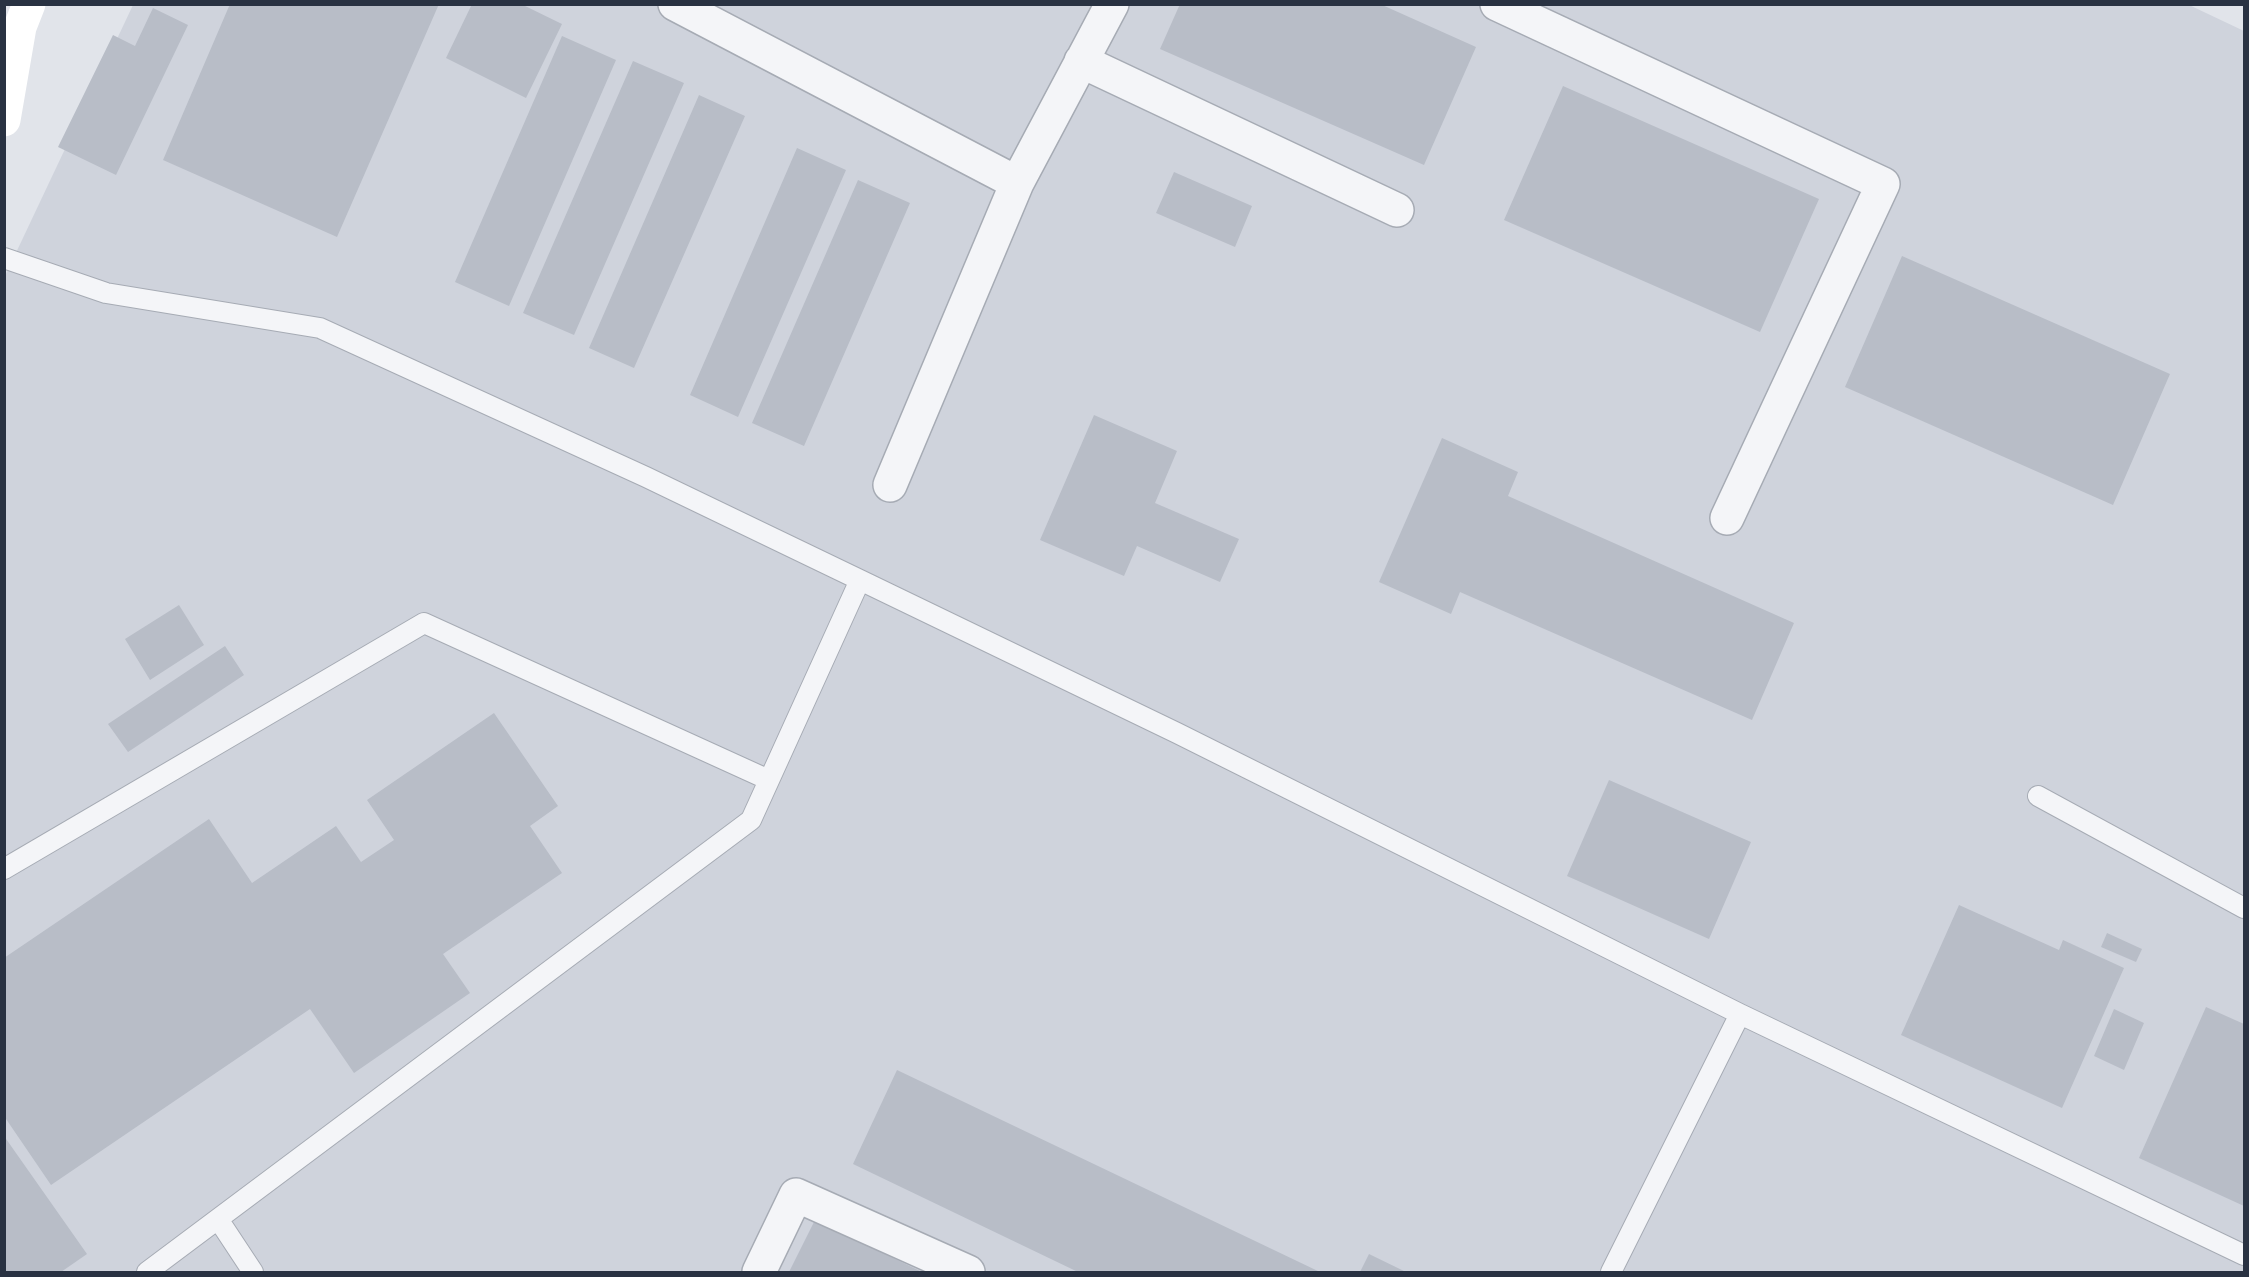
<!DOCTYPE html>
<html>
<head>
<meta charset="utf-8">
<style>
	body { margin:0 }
	#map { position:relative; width:2249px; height:1277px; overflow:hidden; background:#e1e4ea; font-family:Signika,sans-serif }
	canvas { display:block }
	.frame { position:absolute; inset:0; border:6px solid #293242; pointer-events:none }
</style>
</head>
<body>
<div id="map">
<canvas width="2249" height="1277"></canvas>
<div class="frame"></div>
</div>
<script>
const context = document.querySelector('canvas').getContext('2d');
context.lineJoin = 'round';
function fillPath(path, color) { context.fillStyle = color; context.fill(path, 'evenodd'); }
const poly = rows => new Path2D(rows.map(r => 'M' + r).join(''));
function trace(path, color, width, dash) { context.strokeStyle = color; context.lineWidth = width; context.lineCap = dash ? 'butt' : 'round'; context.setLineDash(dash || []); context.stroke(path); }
fillPath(poly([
	[2187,4,2244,31,2244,1272,5,1272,5,276,133,5]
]), '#cfd3dc');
fillPath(poly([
	[230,4,439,4,337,237,163,160],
	[472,4,521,4,562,24,526,98,446,58],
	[1180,4,1380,4,1476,47,1424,165,1160,49],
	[153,8,188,25,116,175,58,147,113,35,135,46],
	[562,36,616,60,509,306,455,282],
	[633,61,684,83,574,335,523,313],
	[1563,86,1819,199,1760,332,1504,220],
	[699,95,745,116,634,368,589,348],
	[797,148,846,170,738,417,690,395],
	[1174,172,1252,206,1235,247,1156,213],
	[858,180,910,203,804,446,752,423],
	[1902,256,2170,374,2113,505,1845,387],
	[1094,415,1177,451,1155,503,1239,539,1220,582,1137,546,1124,576,1040,540],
	[1442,438,1518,472,1508,496,1794,623,1752,720,1460,592,1451,614,1379,582],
	[179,605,204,645,150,680,125,639],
	[225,646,244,675,128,752,108,724],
	[494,713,558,806,530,826,562,873,443,954,470,993,354,1073,310,1009,51,1185,4,1116,4,958,209,819,252,883,336,826,361,862,394,840,367,800],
	[1609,780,1751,842,1709,939,1567,876],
	[1959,905,2059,950,2063,940,2124,968,2062,1108,1901,1035],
	[2107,933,2142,949,2136,962,2101,947],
	[2206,1007,2244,1024,2244,1206,2139,1158],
	[2114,1009,2144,1023,2124,1070,2094,1056],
	[897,1070,1320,1272,1078,1272,853,1164],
	[4,1136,87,1254,61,1272,4,1272],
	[815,1220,922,1272,789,1272],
	[1369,1254,1406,1272,1360,1272]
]), '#b8bdc7');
const lane = poly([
	[4,258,106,293,320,328,646,477,860,580,1177,733,1740,1014,2244,1255],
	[2038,796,2244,908],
	[4,869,424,623,769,780],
	[218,1219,253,1272],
	[147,1272,751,820,860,580],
	[1611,1272,1740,1014]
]);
const street = poly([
	[675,4,1017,183,890,485],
	[1497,4,1883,184,1727,518],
	[1081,61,1397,210],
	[1017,183,1112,4],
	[759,1272,796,1195,968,1272]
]);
trace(lane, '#a6abb4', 22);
trace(street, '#a6abb4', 36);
trace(lane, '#f4f5f8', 20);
trace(street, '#f4f5f8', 33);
trace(poly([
	[4,120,20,27,29,4]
]), '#fff', 33);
</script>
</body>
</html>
